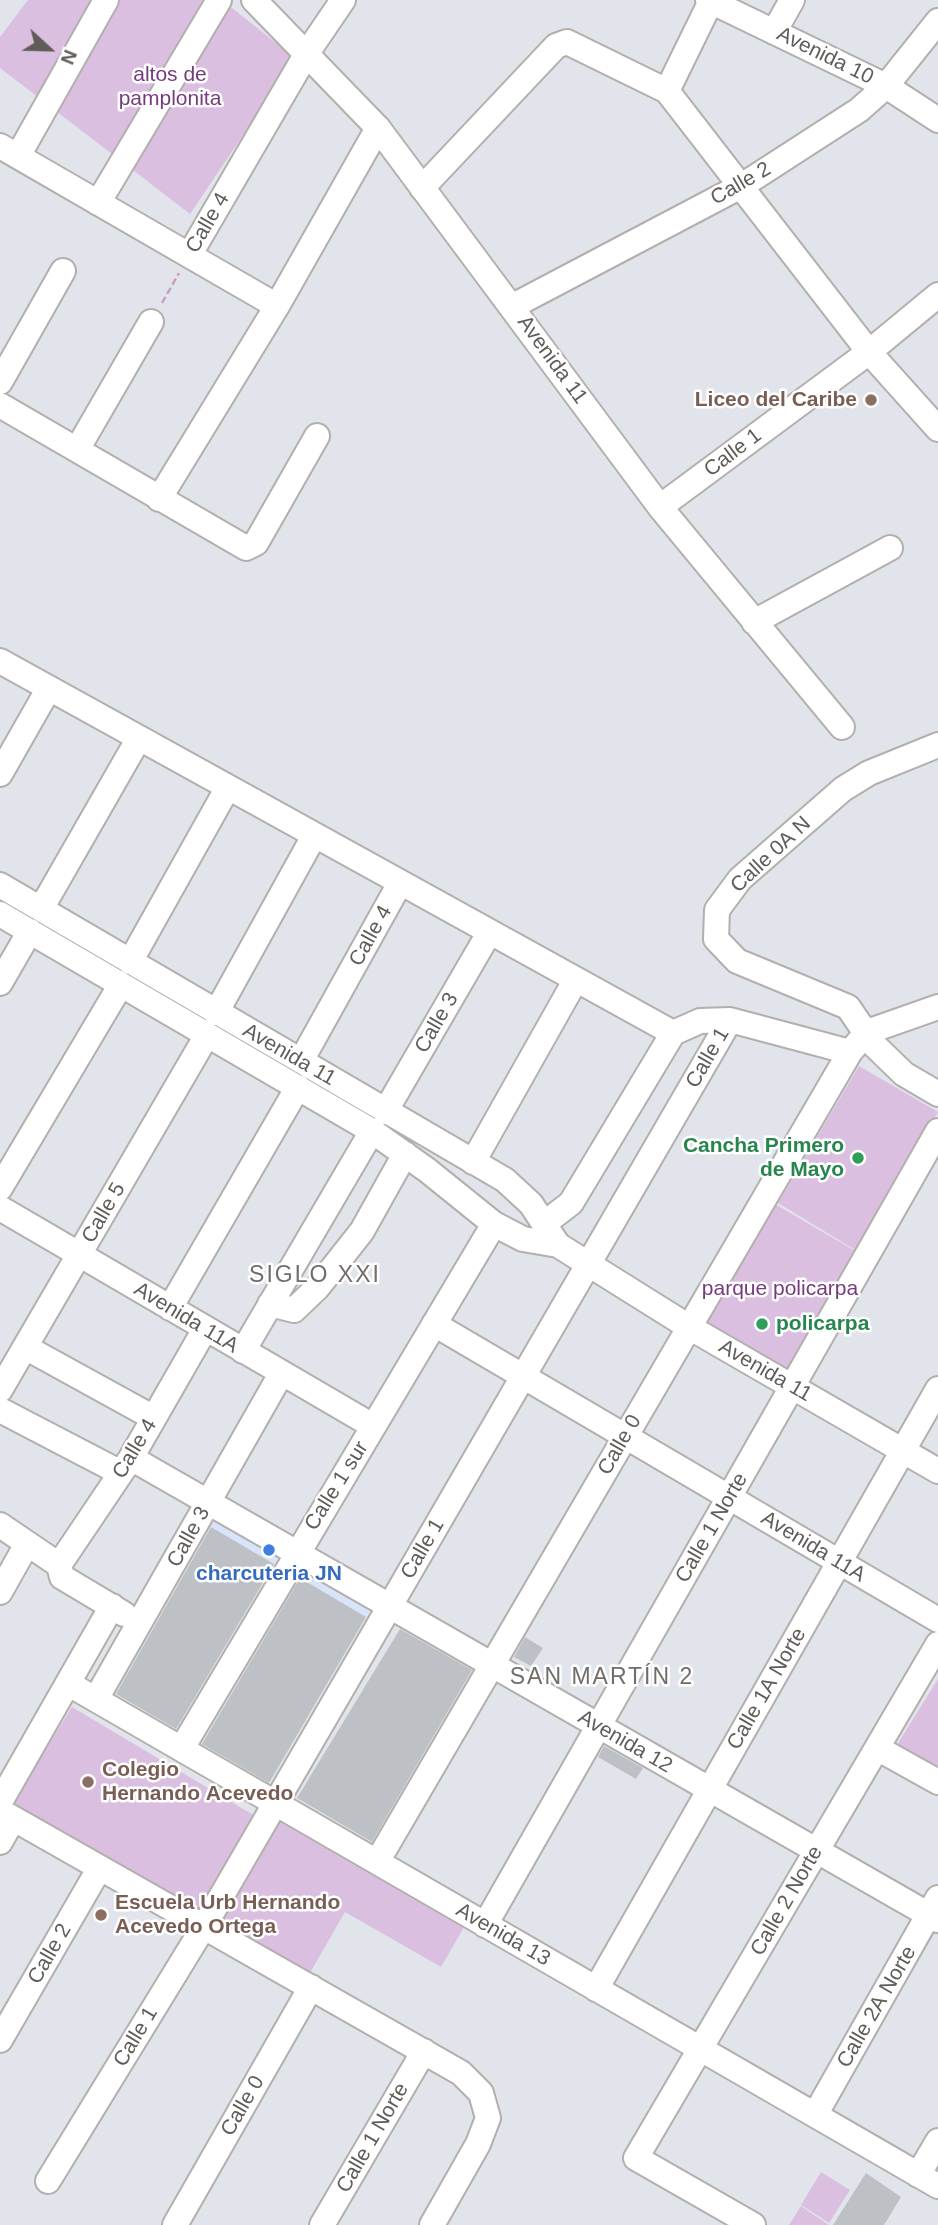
<!DOCTYPE html>
<html>
<head>
<meta charset="utf-8">
<style>
	body { margin:0 }
	#map { position:relative; width:938px; height:2225px; overflow:hidden; background:#e1e5eb; font-family:Helvetica,sans-serif }
	canvas { display:block }
	.north { position:absolute; left:14px; top:14px; width:70px; height:70px; -webkit-text-stroke:5px #fff; paint-order:stroke; rotate:112deg; font-size:19px; font-weight:700; line-height:28px; text-align:center; color:#605c59 }
	.north::after { content:''; display:block; margin:auto; width:24px; height:32px; background:#605c59; clip-path:polygon(50% 0,100% 100%,50% 72%,0 100%) }
</style>
</head>
<body>
<div id="map">
<canvas width="938" height="2225"></canvas>
<div class="north">N</div>
</div>
<script>
const context = document.querySelector('canvas').getContext('2d');
context.lineJoin = 'round';
function fillPath(path, color) { context.fillStyle = color; context.fill(path, 'evenodd'); }
const poly = rows => new Path2D(rows.map(r => 'M' + r).join(''));
function trace(path, color, width, dash) { context.strokeStyle = color; context.lineWidth = width; context.lineCap = dash ? 'butt' : 'round'; context.setLineDash(dash || []); context.stroke(path); }
function write(font, color, halo, rows, align = 'center') {
  context.font = font + ' Helvetica,sans-serif'; context.lineWidth = 5; context.setLineDash([]); context.textBaseline = 'middle'; context.strokeStyle = halo; context.fillStyle = color; for (const [text, x, y, turn = 0] of rows) {
    context.save(); context.translate(x, y); context.rotate((+turn || 0) * Math.PI / 180); context.textAlign = isNaN(turn) ? turn : align; if (halo) context.strokeText(text, 0, 0); context.fillText(text, 0, 0); context.restore();
  }
}
fillPath(poly([
	[209,1503,285,1547,275,1564,199,1520],
	[304,1558,378,1601,368,1618,294,1574]
]), '#d7e4fa');
fillPath(poly([
	[28,0,222,0,295,58,190,214,0,68,0,37],
	[859,1066,938,1112,857,1251,778,1203],
	[775,1204,857,1252,785,1374,704,1326],
	[938,1679,938,1773,895,1748],
	[72,1707,255,1816,197,1917,6,1813],
	[275,1814,466,1924,441,1967,345,1912,307,1978,212,1924],
	[821,2172,850,2190,829,2223,801,2205],
	[801,2206,823,2221,829,2225,789,2225]
]), '#dbbfe1');
fillPath(poly([
	[211,1527,274,1564,176,1729,116,1694],
	[300,1578,366,1617,269,1783,202,1744],
	[400,1629,472,1670,372,1842,297,1798],
	[525,1637,543,1648,531,1666,514,1657],
	[604,1746,643,1768,636,1779,598,1757],
	[866,2173,901,2197,884,2225,833,2225]
]), '#bdc1c6');
const minor = poly([
	[254,0,378,128,660,507,842,727],
	[708,0,886,86,938,120],
	[774,32,792,0],
	[667,91,711,1],
	[0,146,277,306],
	[18,156,106,0],
	[422,188,556,46,567,42,667,91,869,352,938,429],
	[98,203,219,0],
	[190,254,307,53,343,0],
	[513,306,743,185,859,110,886,86,938,21],
	[0,382,63,271],
	[0,405,246,548,256,543,317,436],
	[78,448,151,322],
	[159,499,277,306,378,128],
	[660,507,869,352,938,295],
	[754,622,890,548],
	[0,661,673,1033],
	[938,745,869,773,843,789,740,879,717,910,716,939,737,961,848,1007,874,1045,904,1074,938,1094],
	[0,774,49,688],
	[0,885,505,1180,531,1204,558,1245],
	[41,909,139,738],
	[0,914,372,1131,427,1170,494,1224,523,1239,558,1245,689,1327,938,1471],
	[130,962,228,787],
	[0,983,30,931],
	[216,1013,314,836],
	[867,1032,938,1007],
	[301,1061,400,883],
	[385,1112,489,933],
	[473,1162,575,981],
	[0,1188,120,986],
	[0,1208,373,1426],
	[545,1223,571,1203,673,1033,700,1021,730,1020,850,1052],
	[270,1304,294,1310,317,1288,362,1231,405,1154],
	[170,1308,298,1087],
	[434,1324,938,1620],
	[25,1347,154,1418],
	[243,1351,372,1131],
	[0,1390,207,1035],
	[0,1410,121,1473],
	[131,1458,938,1920],
	[0,1525,59,1565,62,1577,124,1614],
	[59,1565,131,1458,205,1329],
	[0,1592,27,1544],
	[69,1684,938,2186],
	[96,1699,281,1374],
	[182,1748,494,1224],
	[877,1748,938,1782],
	[0,1802,112,1606],
	[0,1811,461,2073,481,2093,488,2118,478,2144,432,2225],
	[0,1842,13,1819],
	[377,1862,850,1052,867,1032],
	[485,1925,938,1131],
	[596,1989,938,1389],
	[0,2040,99,1869],
	[815,2115,938,1898],
	[918,2175,938,2141],
	[48,2181,203,1928,730,1020],
	[175,2225,311,1987],
	[322,2225,424,2051],
	[753,2225,636,2158,938,1644]
]);
trace(minor, '#b2afac', 28);
trace(poly([
	[162,303,179,273]
]), '#c89ec3', 2.5, [7, 3.5]);
trace(minor, '#fff', 24);
for (const [x, y, r, color] of [
	[871,400,7,"#8d6e63"],
	[858,1158,7,"#2e9e5b"],
	[762,1324,7,"#2e9e5b"],
	[269,1550,7,"#3f7fe0"],
	[88,1782,7,"#8d6e63"],
	[101,1915,7,"#8d6e63"]
]) { const dot = new Path2D(); dot.arc(x, y, r, 0, 2 * Math.PI); context.fillStyle = color; context.fill(dot); trace(dot, '#fff', 2.5); }
write('21px', '#605c59', '#fff', [
	["Avenida 10",825,56,26],
	["Calle 2",741,184,-30],
	["Calle 4",208,223,-60],
	["Avenida 11",552,360,54],
	["Calle 1",733,453,-37],
	["Calle 0A N",771,855,-43],
	["Calle 4",371,936,-61],
	["Calle 3",437,1023,-60],
	["Avenida 11",289,1055,30],
	["Calle 1",708,1058,-60],
	["Calle 5",104,1213,-60],
	["Avenida 11A",186,1318,31],
	["Avenida 11",765,1371,30],
	["Calle 0",620,1445,-60],
	["Calle 4",135,1449,-59],
	["Calle 1 sur",337,1486,-58],
	["Calle 1 Norte",712,1528,-60],
	["Calle 3",189,1537,-61],
	["Avenida 11A",813,1547,31],
	["Calle 1",423,1549,-60],
	["Calle 1A Norte",767,1689,-60],
	["Avenida 12",625,1742,30],
	["Calle 2 Norte",787,1901,-60],
	["Avenida 13",503,1935,30],
	["Calle 2",50,1954,-60],
	["Calle 2A Norte",877,2007,-60],
	["Calle 1",136,2037,-59],
	["Calle 0",243,2106,-60],
	["Calle 1 Norte",373,2138,-60]
]);
write('21px', '#763b7d', '#fff', [
	["altos de",170,75],
	["pamplonita",170,99],
	["parque policarpa",780,1289]
]);
write('bold 21px', '#785e54', '#fff', [
	["Liceo del Caribe",857,400,"right"],
	["Colegio",102,1770],
	["Hernando Acevedo",102,1794],
	["Escuela Urb Hernando",115,1903],
	["Acevedo Ortega",115,1927]
], 'left');
write('bold 21px', '#27864d', '#fff', [
	["Cancha Primero",844,1146],
	["de Mayo",844,1170],
	["policarpa",776,1324,"left"]
], 'right');
write('bold 21px', '#366cbe', '#fff', [
	["charcuteria JN",269,1574]
]);
context.letterSpacing = '2px';
write('23px', '#726d6a', '#fff', [
	["SIGLO XXI",315,1276],
	["SAN MARTÍN 2",602,1678]
]);
context.letterSpacing = '0px';
</script>
</body>
</html>
